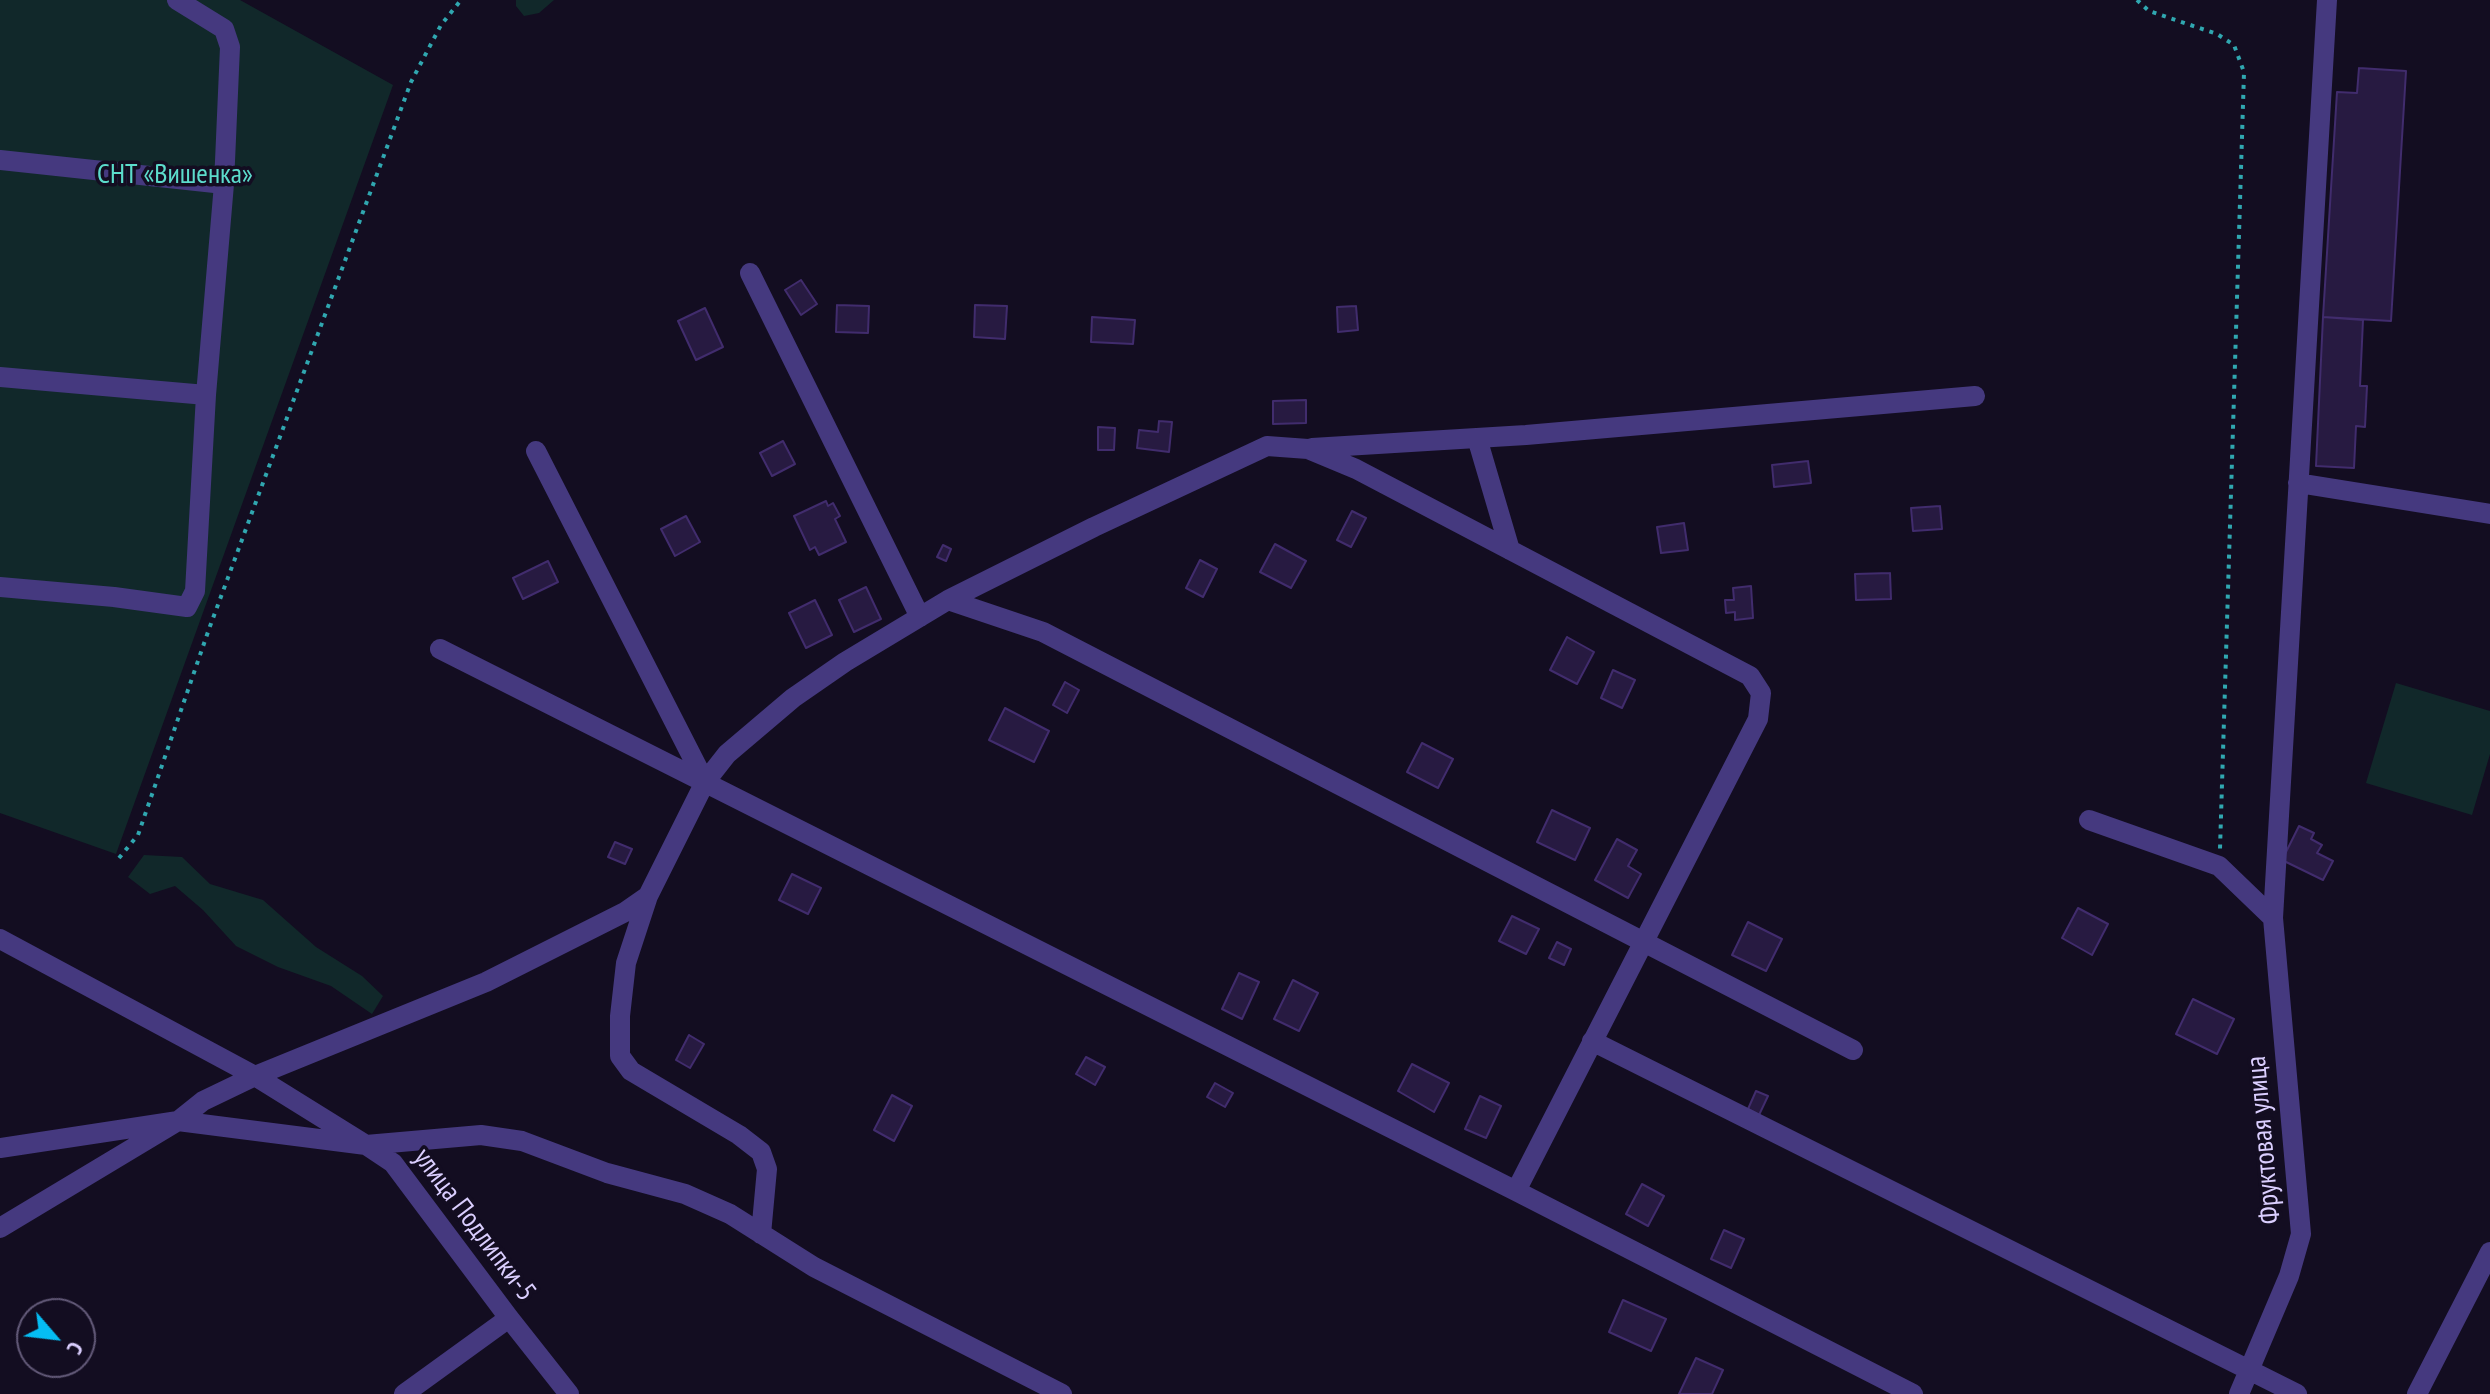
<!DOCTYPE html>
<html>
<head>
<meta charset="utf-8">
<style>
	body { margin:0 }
	#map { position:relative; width:2490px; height:1394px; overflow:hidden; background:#130d21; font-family:"PT Sans Narrow",sans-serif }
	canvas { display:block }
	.north { position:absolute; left:16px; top:1298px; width:80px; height:80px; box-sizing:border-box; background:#130d21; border:2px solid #635a79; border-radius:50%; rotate:118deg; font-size:22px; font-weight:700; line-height:32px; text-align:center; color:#dacefe }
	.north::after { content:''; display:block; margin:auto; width:28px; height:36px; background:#05bdf3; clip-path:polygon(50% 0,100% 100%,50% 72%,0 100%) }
</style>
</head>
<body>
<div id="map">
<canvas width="2490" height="1394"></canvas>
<div class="north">С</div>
</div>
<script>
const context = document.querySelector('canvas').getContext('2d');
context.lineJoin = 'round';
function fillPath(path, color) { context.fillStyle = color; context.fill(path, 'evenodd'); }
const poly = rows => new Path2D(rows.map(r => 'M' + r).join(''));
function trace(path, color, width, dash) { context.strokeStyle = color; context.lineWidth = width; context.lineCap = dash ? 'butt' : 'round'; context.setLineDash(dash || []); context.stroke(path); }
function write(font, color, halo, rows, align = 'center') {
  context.font = font + ' "PT Sans Narrow",sans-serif'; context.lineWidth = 7; context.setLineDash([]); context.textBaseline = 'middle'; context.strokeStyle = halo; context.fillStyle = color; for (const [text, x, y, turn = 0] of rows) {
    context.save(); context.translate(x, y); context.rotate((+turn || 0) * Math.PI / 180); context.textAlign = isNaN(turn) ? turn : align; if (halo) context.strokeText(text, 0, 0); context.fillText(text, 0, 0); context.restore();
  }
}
fillPath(poly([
	[0,0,240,0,393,85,116,854,0,813],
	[516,0,554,0,539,13,524,16,516,6],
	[2396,683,2490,711,2490,754,2472,815,2366,783],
	[144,855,182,857,210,884,263,900,316,947,362,976,383,996,372,1014,331,986,278,967,236,946,203,910,175,886,150,894,128,877]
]), '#11282a');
const building = poly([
	[2359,68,2406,71,2391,321,2323,317,2337,92,2357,93,2359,68],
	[801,280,817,304,801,315,785,290,801,280],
	[837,305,869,306,868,333,836,332,837,305],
	[975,305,1007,306,1005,339,974,337,975,305],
	[1356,306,1358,330,1338,332,1337,307,1356,306],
	[705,308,723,347,696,360,678,321,705,308],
	[1092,317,1135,320,1133,344,1091,342,1092,317],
	[2323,317,2363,320,2360,386,2367,386,2365,427,2356,426,2354,468,2316,466,2323,317],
	[1306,400,1306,423,1273,424,1273,401,1306,400],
	[1159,421,1172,422,1169,452,1137,448,1139,430,1158,432,1159,421],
	[1098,427,1115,428,1114,450,1098,450,1098,427],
	[783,441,795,464,772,476,760,453,783,441],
	[1808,461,1811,483,1774,487,1772,465,1808,461],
	[826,501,828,506,833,503,840,516,835,519,846,542,819,555,815,547,810,550,794,516,826,501],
	[1940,506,1942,529,1913,531,1911,508,1940,506],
	[1352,511,1366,518,1351,547,1337,540,1352,511],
	[686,516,700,542,675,556,661,529,686,516],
	[1684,523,1688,550,1661,553,1657,527,1684,523],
	[1275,544,1306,561,1291,588,1260,572,1275,544],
	[943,545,951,549,946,561,937,557,943,545],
	[1200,560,1217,569,1203,597,1186,588,1200,560],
	[548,561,558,582,523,599,513,578,548,561],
	[1890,573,1891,599,1856,600,1855,574,1890,573],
	[1751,586,1753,618,1735,620,1735,612,1726,613,1725,600,1734,600,1733,588,1751,586],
	[866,587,881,619,854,632,839,600,866,587],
	[815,600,832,635,806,648,789,613,815,600],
	[1567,637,1594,652,1577,684,1550,670,1567,637],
	[1613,670,1635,680,1622,708,1601,698,1613,670],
	[1065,682,1079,690,1067,713,1053,705,1065,682],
	[1005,708,1049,731,1034,762,989,740,1005,708],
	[1422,743,1453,759,1438,788,1407,772,1422,743],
	[1552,810,1590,828,1575,860,1537,842,1552,810],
	[2299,826,2314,833,2311,839,2322,845,2317,853,2333,861,2323,880,2282,860,2299,826],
	[1617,839,1637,850,1628,866,1641,874,1628,898,1595,880,1617,839],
	[615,842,632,849,625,864,608,857,615,842],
	[792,874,821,888,808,914,779,900,792,874],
	[2078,908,2108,924,2092,955,2062,938,2078,908],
	[1512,916,1539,929,1526,954,1499,941,1512,916],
	[1748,922,1782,939,1766,971,1732,955,1748,922],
	[1557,942,1571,949,1564,965,1549,958,1557,942],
	[1239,973,1259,982,1242,1019,1222,1009,1239,973],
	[1293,980,1318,993,1299,1031,1274,1019,1293,980],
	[2193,999,2234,1019,2217,1054,2176,1034,2193,999],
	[689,1035,704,1044,690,1068,676,1060,689,1035],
	[1086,1057,1105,1067,1095,1085,1076,1074,1086,1057],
	[1412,1064,1449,1083,1434,1112,1398,1091,1412,1064],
	[1215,1083,1233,1093,1225,1107,1207,1097,1215,1083],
	[1756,1091,1768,1096,1759,1115,1748,1109,1756,1091],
	[892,1095,912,1106,894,1141,874,1130,892,1095],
	[1480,1096,1501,1106,1486,1138,1465,1129,1480,1096],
	[1642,1184,1664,1196,1648,1226,1626,1214,1642,1184],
	[1724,1230,1744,1239,1731,1268,1711,1259,1724,1230],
	[1623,1300,1666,1319,1651,1351,1609,1332,1623,1300],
	[1696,1358,1723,1370,1712,1394,1679,1394,1696,1358]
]);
fillPath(building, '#271a41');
trace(building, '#412c6d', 2);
trace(poly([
	[2137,0,2149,11,2217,34,2234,45,2244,72,2220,849],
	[119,858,138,835,209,629,411,82,441,25,461,0]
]), '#30a7b0', 4, [4, 6]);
trace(poly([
	[0,160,224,184],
	[750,273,920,617],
	[0,377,206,395],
	[1477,438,1510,550],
	[1312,448,1526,435,1975,396],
	[536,451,705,782],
	[2298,483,2490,514],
	[0,587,114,597,187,607,195,591,206,395,224,184,230,47,224,29,177,0],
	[948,600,1043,632,1853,1050],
	[440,649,1516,1191,1913,1394],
	[2089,820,2219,866,2273,918],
	[648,896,626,963,620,1016,620,1056,631,1071,739,1135,761,1152,767,1169,761,1234],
	[0,939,255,1076,366,1145,481,1135,522,1141,607,1173,685,1194,730,1214,814,1267,1062,1394],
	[1592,1041,2297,1394],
	[0,1148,178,1121,203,1101,255,1076,486,982,625,912,648,896,705,782,727,754,793,698,845,662,948,600,1094,527,1267,446,1308,449,1356,469,1750,676,1761,693,1758,719,1516,1191],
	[0,1228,178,1121,366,1145,393,1163,509,1318,569,1394],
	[404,1394,509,1318],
	[2239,1394,2289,1276,2301,1234,2273,918,2327,0],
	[2417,1394,2490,1252]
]), '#45397f', 20);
write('28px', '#5cdccc', '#130d21', [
	["СНТ «Вишенка»",175,175]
]);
write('28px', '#dacefe', '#130d21', [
	["Фруктовая улица",2264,1140,-95],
	["улица Подлипки-5",474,1225,53]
]);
</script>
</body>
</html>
